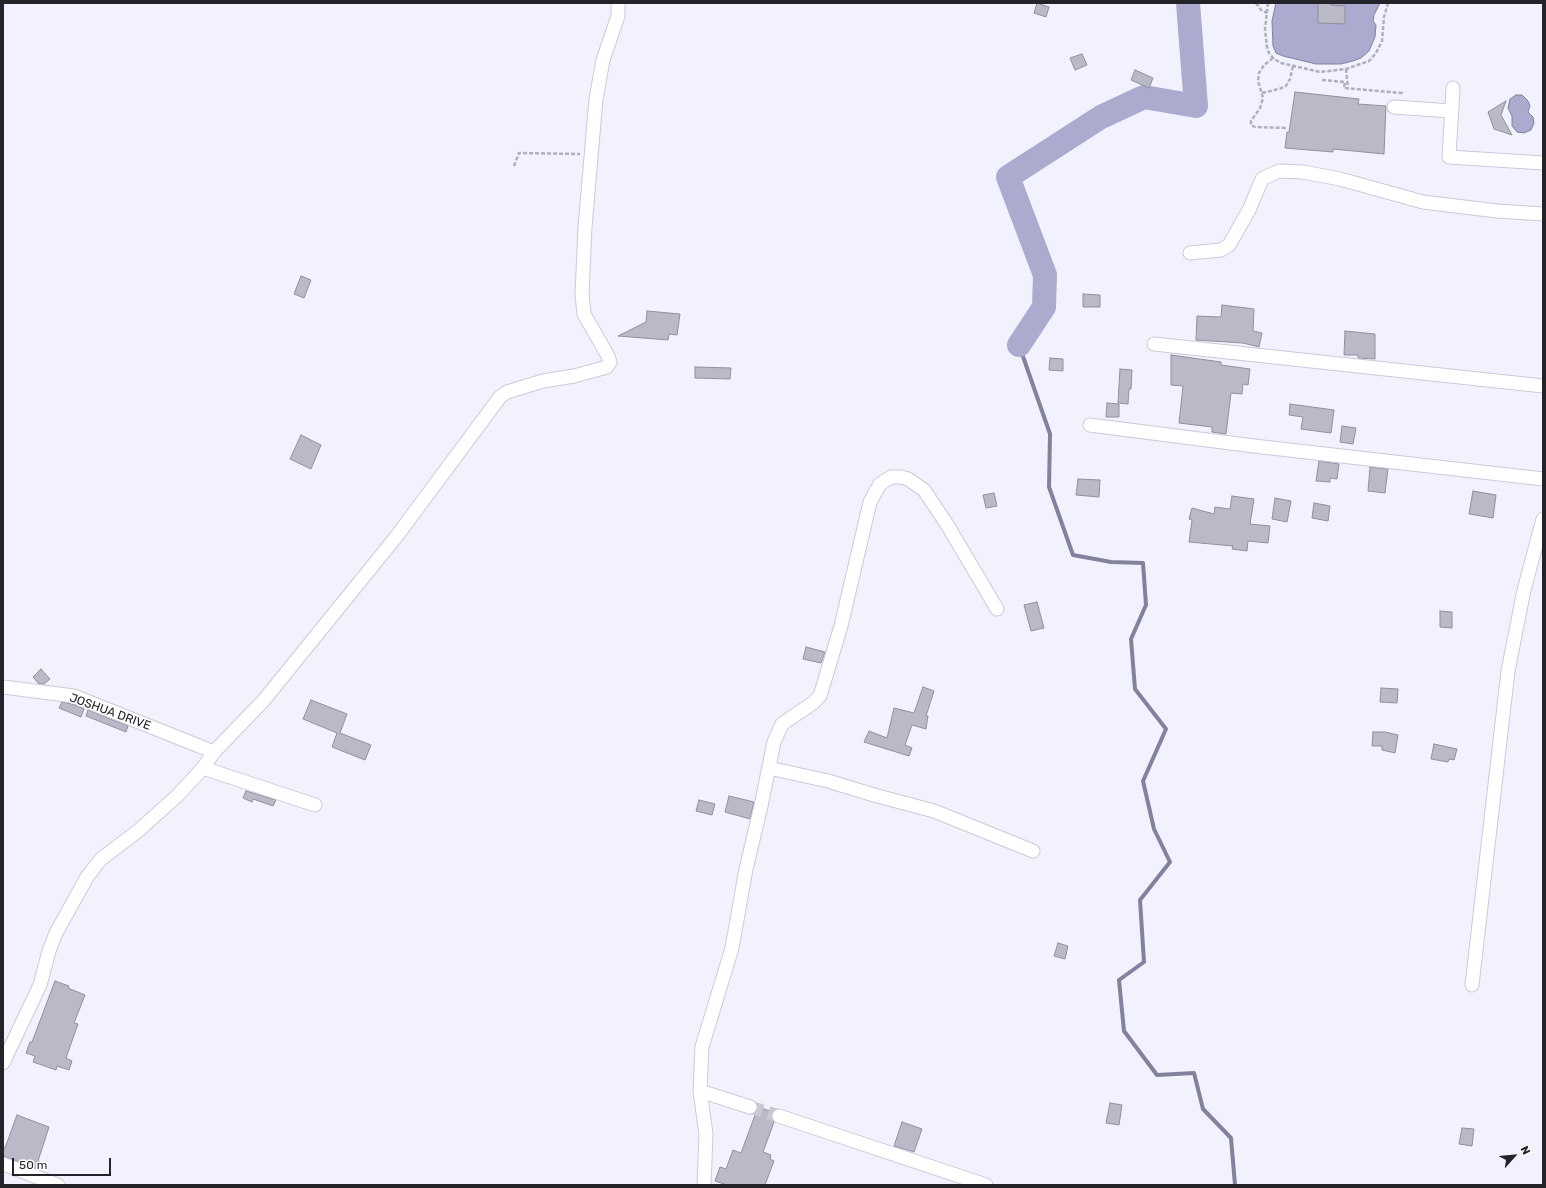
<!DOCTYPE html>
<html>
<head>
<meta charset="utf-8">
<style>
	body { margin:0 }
	#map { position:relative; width:1546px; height:1188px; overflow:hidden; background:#f2f2ff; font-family:Rubik,sans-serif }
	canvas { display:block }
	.frame { position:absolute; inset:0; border:4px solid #232329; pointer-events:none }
	.north { position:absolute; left:1494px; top:1136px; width:40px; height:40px; -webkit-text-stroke:3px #fff; paint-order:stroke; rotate:63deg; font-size:11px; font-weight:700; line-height:16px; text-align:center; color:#232329 }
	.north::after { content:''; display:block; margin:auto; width:14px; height:18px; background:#232329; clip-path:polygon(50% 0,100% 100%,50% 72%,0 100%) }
	.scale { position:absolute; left:12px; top:1158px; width:99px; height:18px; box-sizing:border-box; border:2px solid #232329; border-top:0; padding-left:5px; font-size:12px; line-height:14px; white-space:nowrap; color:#232329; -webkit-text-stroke:3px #fff; paint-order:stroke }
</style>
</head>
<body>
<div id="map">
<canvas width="1546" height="1188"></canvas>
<div class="frame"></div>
<div class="north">N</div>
<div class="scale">50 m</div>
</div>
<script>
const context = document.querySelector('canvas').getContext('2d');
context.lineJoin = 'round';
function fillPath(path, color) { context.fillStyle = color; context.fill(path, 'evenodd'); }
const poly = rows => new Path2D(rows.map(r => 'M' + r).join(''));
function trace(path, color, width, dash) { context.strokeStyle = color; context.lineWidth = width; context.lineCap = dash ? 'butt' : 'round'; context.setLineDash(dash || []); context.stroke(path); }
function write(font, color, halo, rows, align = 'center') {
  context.font = font + ' Rubik,sans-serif'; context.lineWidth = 3; context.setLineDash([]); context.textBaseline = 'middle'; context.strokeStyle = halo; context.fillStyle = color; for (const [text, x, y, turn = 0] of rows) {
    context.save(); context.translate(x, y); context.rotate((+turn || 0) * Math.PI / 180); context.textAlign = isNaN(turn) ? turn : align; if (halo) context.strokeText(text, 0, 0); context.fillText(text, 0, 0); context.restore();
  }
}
const water = poly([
	[1276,3,1380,3,1374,15,1373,21,1376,25,1375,37,1369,51,1361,58,1353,61,1341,64,1316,64,1283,56,1276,53,1273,46,1272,21,1276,3],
	[1516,95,1522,95,1528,101,1530,106,1528,112,1533,117,1534,123,1531,130,1524,133,1517,132,1512,126,1512,116,1508,108,1510,99,1516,95]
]);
fillPath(water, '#abaacf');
trace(water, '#82829d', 1);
trace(poly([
	[1019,345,1050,434,1049,487,1073,555,1111,562,1143,563,1146,605,1131,639,1135,689,1166,729,1143,781,1154,829,1170,862,1140,900,1144,962,1119,980,1124,1031,1157,1075,1194,1073,1203,1109,1231,1138,1235,1185]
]), '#82829d', 4);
trace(poly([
	[1019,345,1044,307,1045,275,1008,177,1101,117,1144,97,1196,106,1188,3]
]), '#abaacf', 24);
const building = poly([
	[1037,3,1049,7,1046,17,1034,13,1037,3],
	[1318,3,1330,3,1331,5,1345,6,1345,24,1318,23,1318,3],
	[1082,54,1087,65,1075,70,1070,58,1082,54],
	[1135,70,1153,78,1149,88,1131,80,1135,70],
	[1295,92,1359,99,1358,104,1386,106,1384,154,1333,149,1333,152,1285,148,1287,132,1289,132,1295,92],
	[1506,101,1501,115,1512,135,1494,129,1488,112,1506,101],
	[301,276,311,280,304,298,294,294,301,276],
	[1083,294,1100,295,1100,307,1083,307,1083,294],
	[1222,305,1254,309,1253,331,1262,333,1259,347,1243,343,1196,340,1197,316,1221,317,1222,305],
	[647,311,680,314,677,335,669,334,668,340,618,336,646,322,647,311],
	[1345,331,1375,334,1375,359,1358,358,1358,355,1344,355,1345,331],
	[1171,355,1221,362,1221,365,1250,369,1248,385,1243,384,1242,394,1231,393,1226,434,1212,432,1212,427,1179,423,1183,386,1171,385,1171,355],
	[1050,358,1063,359,1063,371,1049,370,1050,358],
	[695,367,731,368,730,379,695,378,695,367],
	[1120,369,1132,370,1131,389,1129,389,1128,404,1118,403,1120,369],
	[1107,403,1119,404,1119,417,1106,417,1107,403],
	[1290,404,1334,410,1331,433,1301,429,1303,417,1289,415,1290,404],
	[1342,426,1356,428,1353,444,1340,442,1342,426],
	[301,435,321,445,311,469,290,459,301,435],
	[1319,461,1339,464,1337,479,1330,478,1330,482,1316,481,1319,461],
	[1370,467,1388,469,1385,493,1368,491,1370,467],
	[1078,479,1100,480,1099,497,1076,495,1078,479],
	[1473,491,1496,495,1493,518,1469,514,1473,491],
	[994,493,997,506,986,508,983,495,994,493],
	[1232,496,1254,499,1250,524,1270,526,1268,543,1248,541,1247,551,1232,549,1233,546,1189,542,1192,520,1189,519,1192,508,1214,514,1215,507,1230,509,1232,496],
	[1275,498,1291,501,1287,522,1272,519,1275,498],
	[1314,503,1330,506,1328,521,1312,518,1314,503],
	[1037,602,1044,628,1031,631,1024,605,1037,602],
	[1440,611,1452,612,1452,628,1440,627,1440,611],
	[806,647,825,652,821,663,803,659,806,647],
	[41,669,50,679,44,684,39,684,33,677,41,669],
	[923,687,934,691,926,716,928,716,926,729,912,725,905,745,912,748,909,756,864,742,869,731,887,738,894,708,914,713,923,687],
	[1381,688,1398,689,1397,703,1380,702,1381,688],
	[311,700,347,714,340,733,371,745,365,760,332,747,337,733,303,719,311,700],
	[62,702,72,704,84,709,81,717,59,708,62,702],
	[88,710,128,726,126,732,86,716,88,710],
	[1373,732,1385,732,1398,735,1395,753,1382,750,1382,746,1372,746,1373,732],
	[1434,744,1457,749,1454,760,1449,759,1448,762,1431,759,1434,744],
	[246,791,276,800,273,806,253,799,252,802,243,798,246,791],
	[729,796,754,802,750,819,725,812,729,796],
	[699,800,715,804,712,815,696,811,699,800],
	[1058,943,1068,946,1065,959,1054,956,1058,943],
	[55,981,69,986,68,988,85,995,74,1023,78,1024,66,1058,72,1061,69,1070,57,1066,56,1070,33,1062,35,1056,26,1053,30,1042,32,1042,55,981],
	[1110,1103,1122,1105,1119,1125,1106,1123,1110,1103],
	[758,1107,773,1112,771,1117,774,1122,763,1152,771,1155,770,1159,774,1161,765,1185,727,1185,715,1181,720,1167,726,1169,733,1150,741,1153,758,1107],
	[17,1115,49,1127,38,1161,40,1162,38,1169,3,1156,3,1147,5,1148,17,1115],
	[902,1122,922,1129,914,1152,894,1146,902,1122],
	[1462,1128,1474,1129,1472,1146,1459,1144,1462,1128]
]);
fillPath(building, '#b9b9c8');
trace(building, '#8f8f9e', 1);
trace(poly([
	[750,1107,779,1116]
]), '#c9c9d4', 13, [13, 6]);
const minor = poly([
	[1453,88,1449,157,1543,163],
	[1394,107,1451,111],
	[1190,253,1221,250,1229,245,1249,210,1262,179,1279,171,1303,172,1340,179,1423,202,1497,211,1543,214],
	[1154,344,1543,386],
	[1090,425,1254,446,1543,479],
	[3,687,74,696,214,752],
	[203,768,315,805],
	[769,768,828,781,874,795,934,811,1033,851],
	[1472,985,1508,671,1524,590,1543,519],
	[3,1063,40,985,49,951,56,933,87,877,101,859,138,831,177,796,203,768,214,752,264,700,396,537,500,397,507,392,543,381,574,376,607,367,610,362,608,356,584,314,582,294,585,227,596,99,603,60,618,16,618,3],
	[700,1091,750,1107],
	[779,1116,986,1185],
	[3,1164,58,1185],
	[704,1185,706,1134,700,1091,702,1047,732,948,746,869,761,806,774,742,782,724,813,703,820,696,841,626,870,502,880,484,891,477,901,477,908,479,924,490,948,526,997,609]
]);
trace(minor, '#cacad9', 15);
trace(poly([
	[1256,3,1261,10,1267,13],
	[1268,3,1265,29,1267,47,1269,53,1274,59,1281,63,1320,72,1346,69,1369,61,1376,53,1382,41,1384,17,1388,3],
	[1273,58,1264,65,1259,73,1258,81,1263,98,1260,108,1251,121,1251,125,1255,127,1286,128],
	[1346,69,1348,88],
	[1322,80,1345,82,1344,88,1402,93,1402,95],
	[1262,93,1279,89,1286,86,1290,79,1293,66],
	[514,166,519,153,580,154]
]), '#b0b0bb', 2.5, [4, 2]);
trace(minor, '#fff', 13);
write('12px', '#232329', '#fff', [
	["JOSHUA DRIVE",110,712,20]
]);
</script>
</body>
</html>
